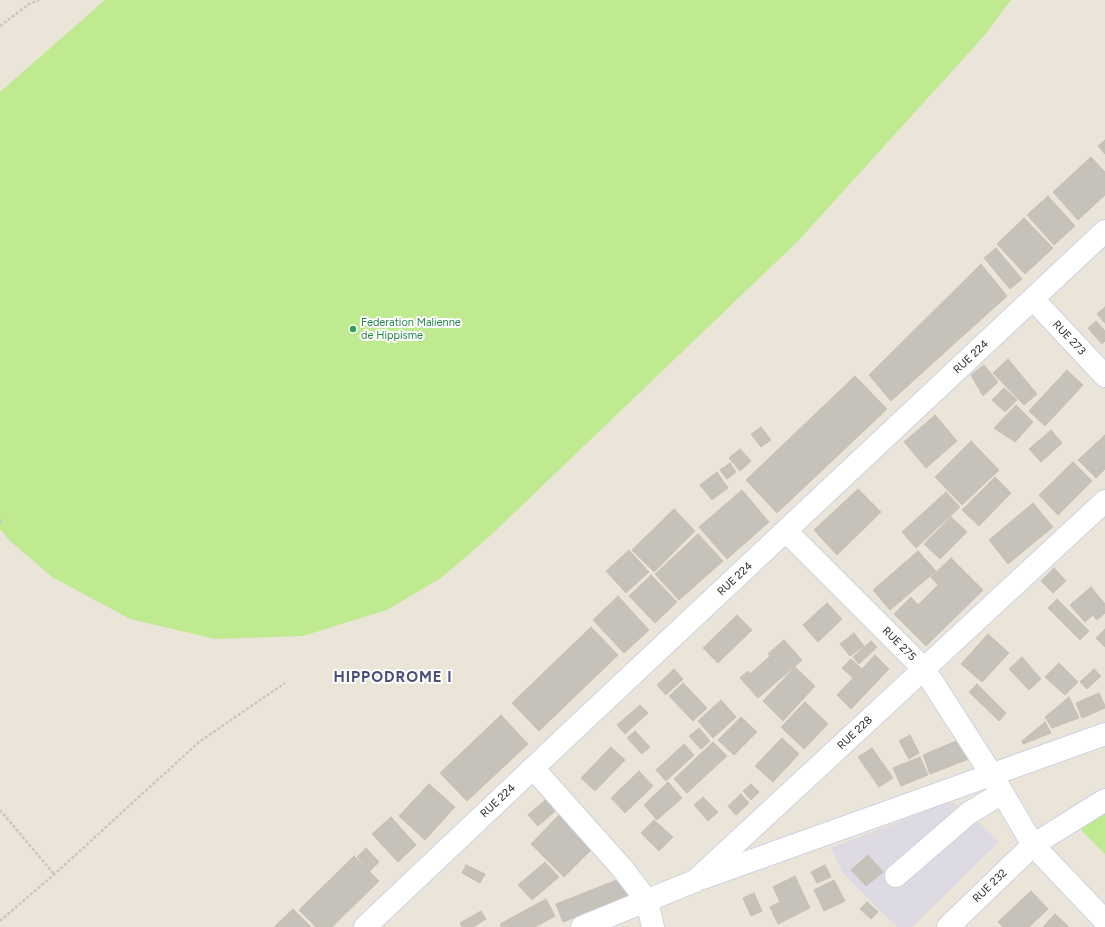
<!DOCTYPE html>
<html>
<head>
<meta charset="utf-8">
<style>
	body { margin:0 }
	canvas { display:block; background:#ebe4d9 }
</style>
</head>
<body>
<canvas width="1105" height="927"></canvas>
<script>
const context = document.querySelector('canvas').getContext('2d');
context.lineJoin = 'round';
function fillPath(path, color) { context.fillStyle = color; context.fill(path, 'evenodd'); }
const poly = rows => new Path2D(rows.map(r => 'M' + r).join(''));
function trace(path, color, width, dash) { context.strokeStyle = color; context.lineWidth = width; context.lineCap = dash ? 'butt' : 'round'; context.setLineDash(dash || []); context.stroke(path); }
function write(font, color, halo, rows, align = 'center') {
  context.font = font + ' Figtree,sans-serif'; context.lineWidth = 4; context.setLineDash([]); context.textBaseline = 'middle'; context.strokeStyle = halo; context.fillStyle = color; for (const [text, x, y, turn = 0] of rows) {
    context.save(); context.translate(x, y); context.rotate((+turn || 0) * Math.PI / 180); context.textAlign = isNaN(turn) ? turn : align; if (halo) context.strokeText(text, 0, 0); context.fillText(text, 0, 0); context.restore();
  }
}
fillPath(poly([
	[947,803,954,803,974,818,999,842,912,927,898,927,880,911,842,872,831,848]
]), '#dddae3');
fillPath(poly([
	[105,0,1011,0,984,36,798,241,490,536,441,578,387,610,303,636,215,639,130,619,52,577,10,541,0,529,0,92],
	[1105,807,1105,854,1080,829]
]), '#bfea90');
const building = poly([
	[1105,140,1105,154,1098,146,1105,140],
	[1091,157,1105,172,1105,195,1078,220,1053,192,1091,157],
	[1048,196,1075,226,1054,245,1027,215,1048,196],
	[1024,218,1053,248,1025,274,997,244,1024,218],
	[996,248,1022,279,1010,289,984,258,996,248],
	[981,264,1007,296,891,401,869,375,981,264],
	[1105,307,1105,323,1097,314,1105,307],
	[1096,321,1105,331,1105,341,1102,344,1088,328,1096,321],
	[1008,359,1037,394,1024,405,993,373,1008,359],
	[984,365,998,382,983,396,971,375,984,365],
	[1067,370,1083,385,1045,426,1029,411,1067,370],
	[855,376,887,409,777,513,746,480,855,376],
	[1004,388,1017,400,1005,412,992,400,1004,388],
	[1016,405,1033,422,1015,442,994,428,1016,405],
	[935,415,957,441,926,468,904,442,935,415],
	[761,427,771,440,761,447,751,434,761,427],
	[1051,430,1062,443,1041,462,1029,449,1051,430],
	[1105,435,1105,469,1096,478,1078,460,1105,435],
	[971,441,999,470,962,505,935,477,971,441],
	[740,449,751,461,740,471,729,458,740,449],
	[1073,462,1092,481,1058,515,1039,495,1073,462],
	[730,463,736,472,727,479,720,470,730,463],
	[717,472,728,488,712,500,700,485,717,472],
	[995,477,1011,493,979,526,962,510,995,477],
	[858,489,881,512,837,555,814,530,858,489],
	[742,490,769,522,727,559,699,527,742,490],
	[946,492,960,507,916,548,902,532,946,492],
	[1033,503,1053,527,1008,564,989,540,1033,503],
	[674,509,695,531,654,572,632,550,674,509],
	[951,517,967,532,940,559,924,544,951,517],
	[698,534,723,561,679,600,655,574,698,534],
	[629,550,649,572,626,593,606,571,629,550],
	[918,551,936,571,890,610,873,590,918,551],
	[951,558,983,590,926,646,894,614,911,597,918,605,938,585,931,577,951,558],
	[1054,568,1066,581,1053,593,1041,581,1054,568],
	[651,575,677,602,655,623,629,596,651,575],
	[1091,587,1105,604,1105,613,1097,620,1093,615,1085,622,1070,605,1091,587],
	[618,596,649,630,624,653,593,620,618,596],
	[1057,599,1089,631,1080,640,1048,608,1057,599],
	[827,603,842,619,818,642,803,625,827,603],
	[737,615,752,630,718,663,703,648,737,615],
	[591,627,618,655,539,731,512,703,591,627],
	[1105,629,1105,647,1096,638,1105,629],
	[854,633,864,646,850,656,840,644,854,633],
	[988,634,1009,653,982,682,961,664,988,634],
	[784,640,802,660,758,698,740,678,748,671,750,674,770,656,768,654,784,640],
	[871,641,877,647,859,664,853,657,871,641],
	[875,655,889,669,851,709,837,695,853,678,842,668,851,659,862,669,875,655],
	[1022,657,1041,679,1029,690,1009,669,1022,657],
	[1059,663,1078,682,1065,695,1045,677,1059,663],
	[795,667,815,686,783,721,763,701,795,667],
	[674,669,683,679,666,695,657,685,674,669],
	[1094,669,1101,676,1087,689,1080,682,1094,669],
	[683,683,707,708,693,721,669,696,683,683],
	[977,684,1006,713,999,721,969,692,977,684],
	[1099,693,1105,706,1105,708,1082,718,1076,703,1099,693],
	[1069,697,1079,718,1052,728,1045,717,1069,697],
	[721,700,736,717,713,738,698,721,721,700],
	[805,702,828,724,804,749,781,727,805,702],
	[640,705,648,713,625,734,617,725,640,705],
	[501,715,528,744,467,801,440,773,501,715],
	[741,717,757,732,734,755,718,740,741,717],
	[1045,722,1051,733,1023,744,1022,741,1045,722],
	[699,728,710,741,701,749,689,736,699,728],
	[635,731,650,747,642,754,627,738,635,731],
	[910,735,919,753,909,759,899,741,910,735],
	[782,738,799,754,773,782,755,766,782,738],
	[956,741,969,759,930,774,923,755,956,741],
	[713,742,727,756,687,793,674,779,713,742],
	[684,744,694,755,666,781,656,770,684,744],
	[611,747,625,760,595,791,581,778,611,747],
	[872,748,893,778,879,787,858,757,872,748],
	[920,757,928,775,901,786,893,768,920,757],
	[639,771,653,786,625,813,611,798,639,771],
	[668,782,682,798,657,820,644,805,668,782],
	[429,784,455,807,425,840,399,816,429,784],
	[751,784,759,792,751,800,743,791,751,784],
	[552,794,562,805,538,826,528,815,552,794],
	[741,794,749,803,736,815,728,806,741,794],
	[703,797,718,812,708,821,694,805,703,797],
	[560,814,594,847,564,877,531,844,560,814],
	[391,817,416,845,398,862,372,834,391,817],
	[654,820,673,837,659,851,641,833,654,820],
	[366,848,379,862,370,871,357,857,366,848],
	[868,855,883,872,866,886,851,870,868,855],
	[354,856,379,881,332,927,316,927,299,910,354,856],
	[545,862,559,877,532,900,518,885,545,862],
	[466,865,485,874,480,883,462,873,466,865],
	[825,865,831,877,817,883,811,872,825,865],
	[795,876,810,908,778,924,770,907,780,902,773,887,795,876],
	[622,878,629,896,563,922,556,904,622,878],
	[834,880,845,901,824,911,814,890,834,880],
	[1031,891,1048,909,1029,927,1003,927,998,922,1031,891],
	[754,893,762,911,751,916,743,898,754,893],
	[546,899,555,916,535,927,502,927,500,924,546,899],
	[867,902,878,912,871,919,860,909,867,902],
	[293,909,311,927,274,927,293,909],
	[481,911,486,919,473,927,462,927,460,923,481,911],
	[1055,914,1069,927,1043,927,1055,914]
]);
fillPath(building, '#c6c1b9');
trace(building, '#c6c0b3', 1);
const minor = poly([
	[1033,299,1105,376],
	[786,531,924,669,992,775,1033,845,1105,921],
	[533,768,622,868,647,901,653,927],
	[896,876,969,813,1002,793],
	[703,878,1105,734],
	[365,927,585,719,1105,231],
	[582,927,695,881,1105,501],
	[948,927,1033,845,1105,800]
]);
trace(minor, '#ced1e1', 24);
trace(poly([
	[0,26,29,4,39,0],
	[0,523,3,518],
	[0,810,54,874],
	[0,921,58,871,199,742,285,683]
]), '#c7c7c7', 2.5, [3, 2]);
trace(minor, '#fff', 22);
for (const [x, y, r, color] of [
	[353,329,4,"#2e9e5b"]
]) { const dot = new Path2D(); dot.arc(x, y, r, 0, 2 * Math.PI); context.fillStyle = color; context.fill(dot); trace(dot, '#fff', 1.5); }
write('11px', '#27864d', '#fff', [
	["Federation Malienne",361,323],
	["de Hippisme",361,336]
], 'left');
write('11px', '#282828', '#fff', [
	["RUE 273",1069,338,47],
	["RUE 224",971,357,-43],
	["RUE 224",735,579,-43],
	["RUE 275",899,644,45],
	["RUE 228",855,733,-43],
	["RUE 224",498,801,-43],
	["RUE 232",990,886,-44]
]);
context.letterSpacing = '1px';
write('bold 15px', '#484f78', '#fff', [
	["HIPPODROME I",393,678]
]);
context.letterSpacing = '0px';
</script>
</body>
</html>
